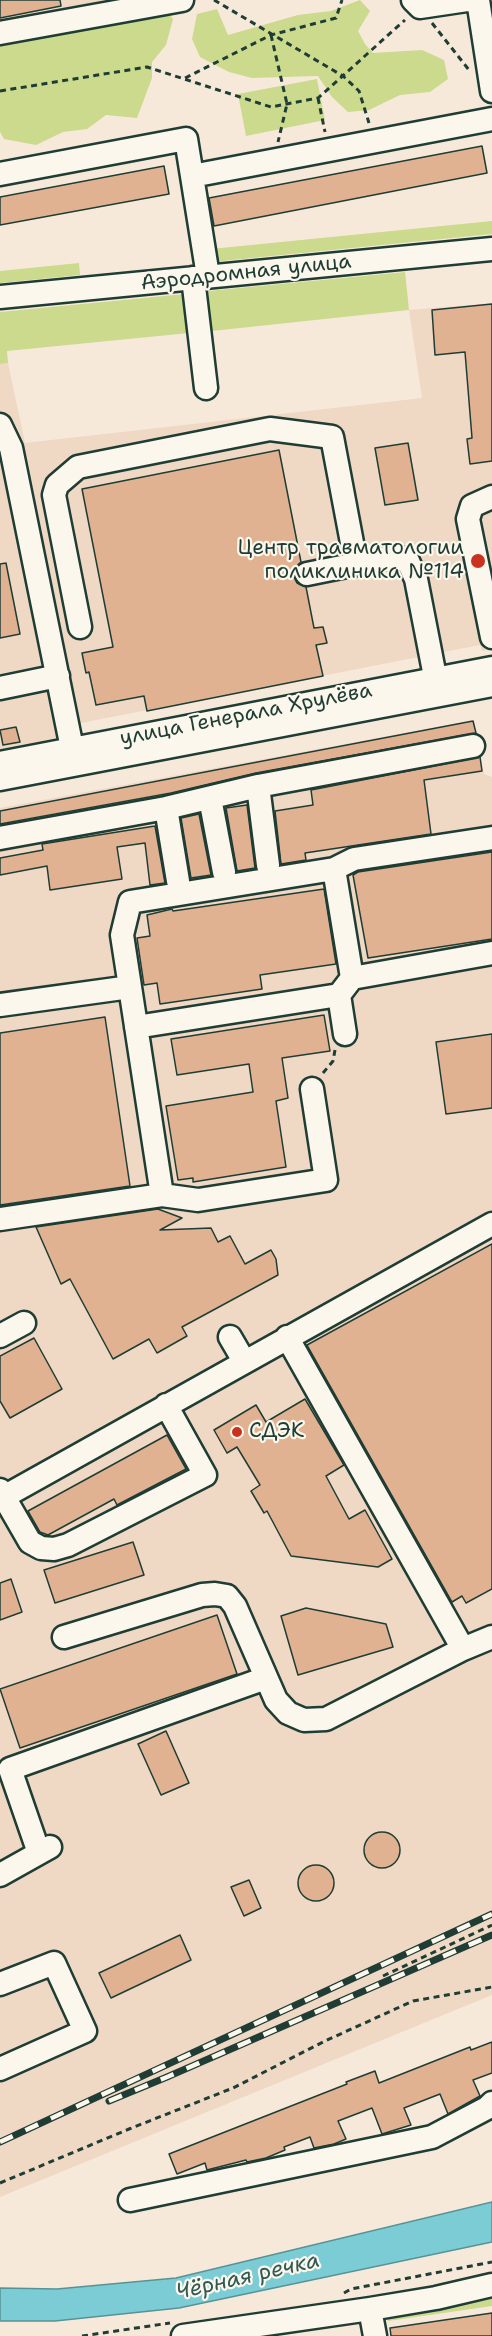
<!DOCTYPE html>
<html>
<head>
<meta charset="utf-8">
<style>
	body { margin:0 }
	canvas { display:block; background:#f6e9da }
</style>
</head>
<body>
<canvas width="492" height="2336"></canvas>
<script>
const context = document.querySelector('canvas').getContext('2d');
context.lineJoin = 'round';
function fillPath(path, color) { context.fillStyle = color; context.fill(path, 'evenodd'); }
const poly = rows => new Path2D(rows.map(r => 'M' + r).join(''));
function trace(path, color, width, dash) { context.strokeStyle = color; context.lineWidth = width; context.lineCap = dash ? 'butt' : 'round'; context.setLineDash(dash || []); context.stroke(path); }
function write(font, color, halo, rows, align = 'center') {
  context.font = font + ' "Shantell Sans",sans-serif'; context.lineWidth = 4.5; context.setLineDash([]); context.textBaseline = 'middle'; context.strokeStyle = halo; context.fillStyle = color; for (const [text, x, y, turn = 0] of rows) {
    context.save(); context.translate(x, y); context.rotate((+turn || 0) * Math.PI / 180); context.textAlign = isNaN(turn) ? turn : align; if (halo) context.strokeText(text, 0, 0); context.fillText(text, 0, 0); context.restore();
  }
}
fillPath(poly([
	[0,0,142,0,0,28],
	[492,303,492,649,482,651,480,645,76,724,70,737,0,751,0,364,8,363,25,443,422,398,409,310],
	[474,720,484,774,492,777,492,1995,0,2197,0,808]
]), '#efd8c4');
fillPath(poly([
	[360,0,370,11,358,31,365,44,373,53,422,50,444,60,448,79,430,92,400,95,369,110,348,112,332,97,318,76,252,78,229,72,200,57,192,39,197,14,217,9,228,35,298,15,331,11],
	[165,8,173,19,166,45,152,62,152,78,137,118,106,115,87,129,63,132,36,145,4,139,0,132,0,38],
	[317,79,325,120,246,136,238,94],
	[492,221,492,234,212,262,211,249],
	[79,263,80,275,0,283,0,271],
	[405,272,409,310,212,331,208,291],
	[185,294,189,333,7,351,8,363,0,364,0,312],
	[492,2297,492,2306,388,2321,387,2317]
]), '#ccda8d');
const water = poly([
	[492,2202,492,2242,179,2308,55,2321,0,2321,0,2288,57,2289,176,2278,492,2202]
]);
fillPath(water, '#7cccd6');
trace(water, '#579395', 1.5);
const building = poly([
	[0,0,60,0,61,6,0,18,0,0],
	[482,146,487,173,214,226,209,198,482,146],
	[164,166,169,194,0,225,0,197,164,166],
	[492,304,492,461,470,464,467,439,472,438,465,352,435,355,432,310,492,304],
	[408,443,418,500,385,505,375,448,408,443],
	[279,450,301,562,294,569,294,577,297,583,306,587,314,628,323,627,327,643,316,645,323,676,147,711,144,696,96,705,89,672,86,673,82,653,113,647,82,489,279,450],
	[6,563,20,634,0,638,0,564,6,563],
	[473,721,476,733,256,773,171,793,0,824,0,811,473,721],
	[16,727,20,742,3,745,0,730,16,727],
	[480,757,482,771,424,780,431,834,305,853,306,860,281,864,275,811,313,805,311,790,480,757],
	[247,805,255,868,237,871,226,808,247,805],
	[199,814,211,875,191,878,181,818,199,814],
	[155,826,165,883,150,885,145,843,117,847,122,879,50,890,47,866,0,875,0,858,43,850,42,844,155,826],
	[492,852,492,939,368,958,353,875,358,872,492,852],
	[324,889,336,964,260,975,262,989,160,1004,157,983,144,985,137,938,150,936,147,915,172,909,173,911,324,889],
	[324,1015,330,1051,282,1058,288,1098,276,1101,286,1167,193,1182,193,1178,178,1180,166,1106,253,1092,249,1064,177,1075,171,1039,324,1015],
	[105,1017,130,1186,0,1205,0,1033,105,1017],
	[492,1034,492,1108,446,1114,436,1042,492,1034],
	[158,1209,182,1218,160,1230,211,1228,218,1242,230,1236,245,1264,271,1250,276,1259,278,1275,182,1327,187,1336,157,1353,149,1339,113,1359,70,1279,61,1284,36,1227,158,1209],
	[492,1244,492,1589,466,1603,462,1596,452,1602,307,1345,492,1244],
	[34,1338,62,1389,10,1418,0,1401,0,1356,34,1338],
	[305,1399,344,1465,326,1476,349,1519,365,1510,392,1559,378,1567,291,1556,267,1511,264,1513,251,1491,260,1485,237,1447,227,1453,214,1430,256,1405,266,1422,305,1399],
	[167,1435,186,1469,117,1505,114,1499,48,1535,40,1532,28,1511,167,1435],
	[133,1542,144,1575,55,1603,44,1570,133,1542],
	[11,1579,22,1612,0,1620,0,1583,11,1579],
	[306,1608,386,1624,393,1647,298,1675,281,1616,306,1608],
	[217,1615,237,1674,20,1748,0,1689,217,1615],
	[166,1731,189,1783,161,1795,138,1744,166,1731],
	'364 1850a18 18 0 1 1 36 0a18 18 0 1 1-36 0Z',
	'298 1883a18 18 0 1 1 36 0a18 18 0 1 1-36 0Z',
	[249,1880,261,1908,244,1916,231,1887,249,1880],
	[180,1935,191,1960,111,1998,99,1973,180,1935],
	[492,2042,492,2073,473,2080,480,2096,448,2114,440,2094,404,2108,411,2125,382,2134,372,2108,338,2121,346,2139,334,2144,314,2148,310,2137,284,2147,285,2150,266,2158,247,2162,246,2160,207,2170,205,2163,177,2174,169,2154,347,2084,346,2082,375,2071,379,2083,470,2047,471,2050,492,2042],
	[492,2313,492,2336,391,2336,390,2328,492,2313]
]);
fillPath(building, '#e0b291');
trace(building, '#1f3d34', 1.5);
const minor = poly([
	[413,0,420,7,467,0],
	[478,0,492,91],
	[0,33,182,0],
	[0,174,186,139,192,176,492,119],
	[192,176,208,276],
	[193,278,206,388],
	[0,297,492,249],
	[0,425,11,448,75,763],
	[492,497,472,506,468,519,492,637],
	[307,574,391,557,407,559,416,579,438,692],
	[80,627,54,495,57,485,78,467,270,429,332,437,356,564],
	[0,688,58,676],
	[0,763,492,668],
	[0,779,492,685],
	[258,786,268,865],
	[210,798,224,872],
	[166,808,178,881],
	[0,838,166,808,258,786,473,746],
	[334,869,352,978],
	[339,995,345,1034],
	[0,1005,130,987],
	[136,1027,339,995,352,978,492,953],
	[162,1195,198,1200,326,1180,312,1089],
	[0,1219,162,1195,122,935,130,902,334,869,354,859,492,838],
	[0,1336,24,1323],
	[230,1337,244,1361],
	[287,1337,463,1649],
	[0,1490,30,1542,41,1548,54,1549,68,1545,205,1475,166,1405],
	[0,1499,492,1224],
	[64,1637,202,1595,215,1594,227,1596,235,1606,276,1700,288,1713,304,1720,326,1719,463,1649,492,1637],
	[39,1853,10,1769,266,1678],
	[0,1875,50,1847],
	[0,1984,54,1963,85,2031,0,2069],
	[130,2200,432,2137,487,2108,492,2103],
	[370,2309,375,2336],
	[183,2336,370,2309,436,2298,492,2285]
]);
trace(minor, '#1f3d34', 27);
trace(poly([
	[214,0,343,76,359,91,369,123],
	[432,23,469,70],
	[271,35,287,104,278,142],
	[185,78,271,35,336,18,342,0],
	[0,91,147,67,271,107,318,98,405,20],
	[318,98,325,132],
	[323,1073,333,1061,335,1050],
	[383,1976,492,1925],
	[0,2183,129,2129,233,2088,325,2041,413,2001,492,1987],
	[344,2293,351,2289,492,2262],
	[82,2336,170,2323]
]), '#1f3d34', 3, [6, 4.5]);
trace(minor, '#fbf7ec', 22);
const rail = poly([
	[109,2101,167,2077,492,1935],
	[0,2142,492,1914]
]);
trace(rail, '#1f3d34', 7);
trace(rail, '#fbf7ec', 4.5, [14]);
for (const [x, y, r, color] of [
	[478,561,8,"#c8321e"],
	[237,1432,6,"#c8321e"]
]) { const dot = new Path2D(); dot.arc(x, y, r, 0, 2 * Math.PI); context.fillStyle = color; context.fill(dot); trace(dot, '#fbf7ec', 2); }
write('21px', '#1f3d34', '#fbf7ec', [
	["Аэродромная улица",246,273,-6],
	["улица Генерала Хрулёва",246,715,-11]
]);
write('21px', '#1f3d34', '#fbf7ec', [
	["Центр травматологии",464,549],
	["поликлиника №114",464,573],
	["СДЭК",249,1432,"left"]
], 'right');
write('italic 22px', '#325a54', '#fbf7ec', [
	["Чёрная речка",248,2277,-13]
]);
</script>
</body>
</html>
